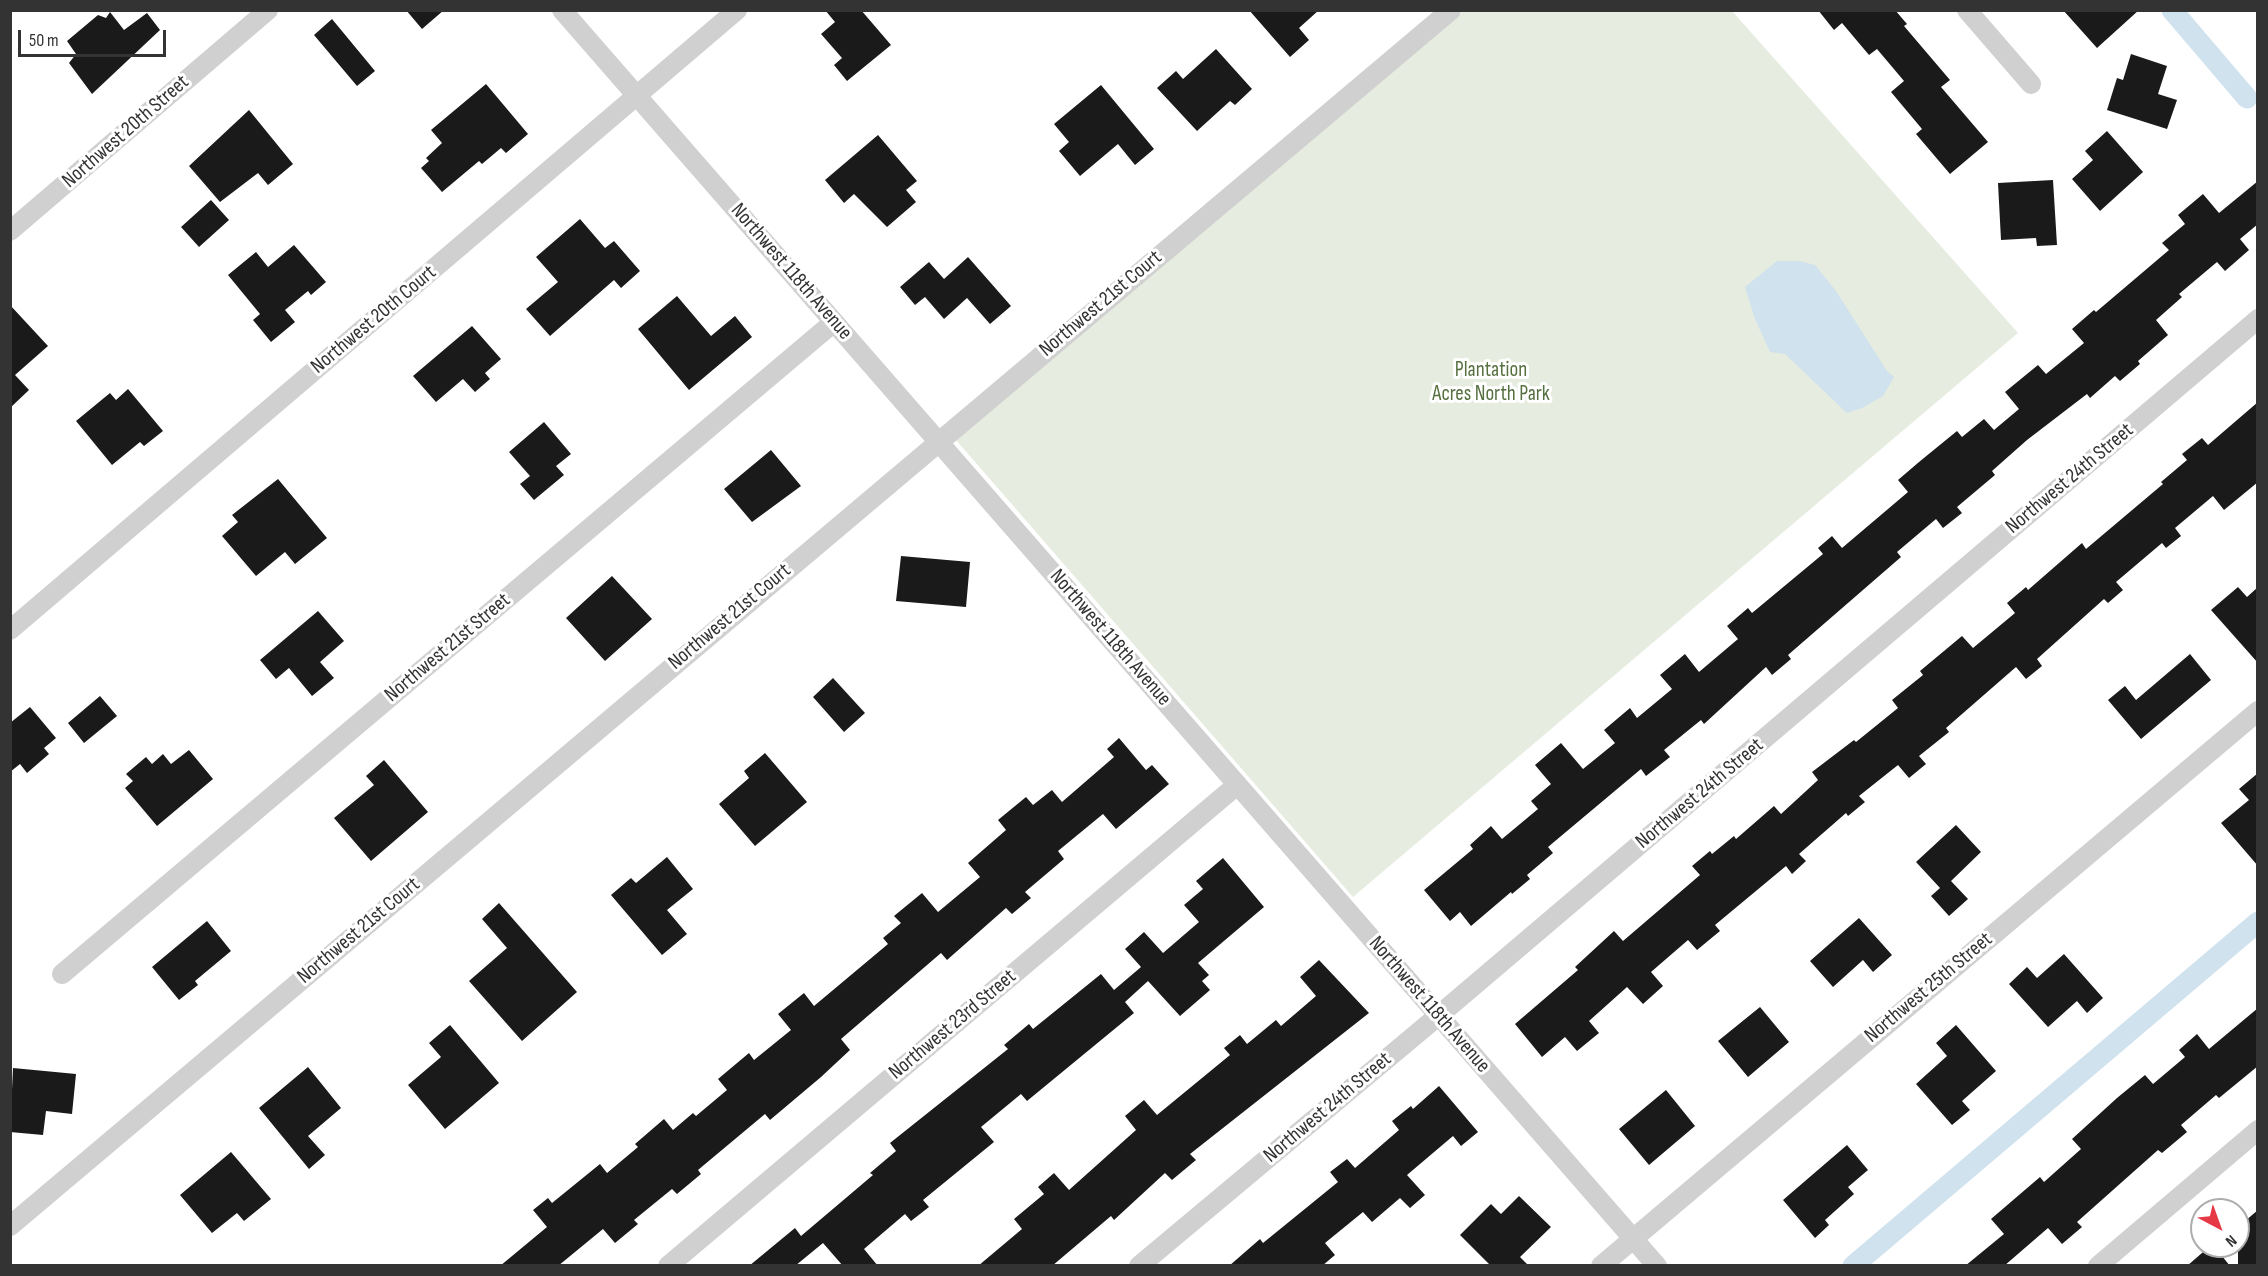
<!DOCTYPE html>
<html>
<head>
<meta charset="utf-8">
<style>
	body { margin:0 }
	#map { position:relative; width:2268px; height:1276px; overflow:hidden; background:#fff; font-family:"Sofia Sans Condensed",sans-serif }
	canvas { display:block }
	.frame { position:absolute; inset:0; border:12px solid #333; pointer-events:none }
	.north { position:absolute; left:2190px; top:1198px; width:60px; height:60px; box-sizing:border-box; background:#fff; border:2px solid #adadad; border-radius:50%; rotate:139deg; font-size:16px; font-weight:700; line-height:24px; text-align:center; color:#333 }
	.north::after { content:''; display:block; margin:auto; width:21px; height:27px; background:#e63946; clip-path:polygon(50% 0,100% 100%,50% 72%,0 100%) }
	.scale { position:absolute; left:18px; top:30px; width:148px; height:27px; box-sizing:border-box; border:3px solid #333; border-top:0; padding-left:8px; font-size:18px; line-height:21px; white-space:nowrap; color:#333; -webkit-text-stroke:4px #fff; paint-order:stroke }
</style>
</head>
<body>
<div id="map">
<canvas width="2268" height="1276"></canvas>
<div class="frame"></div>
<div class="north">N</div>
<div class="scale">50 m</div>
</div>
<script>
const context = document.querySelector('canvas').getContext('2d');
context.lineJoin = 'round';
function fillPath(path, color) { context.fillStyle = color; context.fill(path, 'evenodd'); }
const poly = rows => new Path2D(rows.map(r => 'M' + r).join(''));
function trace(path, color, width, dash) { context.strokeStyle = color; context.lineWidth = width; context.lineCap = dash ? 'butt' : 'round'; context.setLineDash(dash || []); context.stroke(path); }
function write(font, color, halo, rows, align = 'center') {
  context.font = font + ' "Sofia Sans Condensed",sans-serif'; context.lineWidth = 6; context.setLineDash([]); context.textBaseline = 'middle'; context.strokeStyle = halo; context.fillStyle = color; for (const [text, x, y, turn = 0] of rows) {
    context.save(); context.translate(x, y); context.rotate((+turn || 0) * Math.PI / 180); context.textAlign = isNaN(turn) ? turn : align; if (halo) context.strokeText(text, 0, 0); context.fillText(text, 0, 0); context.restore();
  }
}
fillPath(poly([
	[1463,11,1732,11,2018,333,1353,897,956,440]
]), '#e6ecdf');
fillPath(poly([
	[1777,261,1799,261,1815,265,1836,291,1887,371,1894,377,1883,396,1862,408,1847,413,1785,354,1770,352,1755,319,1745,287]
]), '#cfe2ee');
trace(poly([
	[2172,10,2247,98],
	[1853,1266,2258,922]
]), '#cfe2ee', 21);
fillPath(poly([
	[406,10,444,10,422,29],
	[825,10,861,10,891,45,847,81,834,65,842,58,821,34,835,22],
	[1249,10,1319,10,1299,28,1309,40,1290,57],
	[1818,10,1895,10,1907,24,1904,26,1950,80,1941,87,1988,142,1950,174,1916,134,1922,129,1891,92,1904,81,1877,49,1869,55,1842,23,1834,30],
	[2063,10,2139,10,2097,48],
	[110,12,124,30,147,13,160,30,92,94,69,63,76,54,67,41,98,15,106,18],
	[332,19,375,71,357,86,314,35],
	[1216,49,1252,89,1235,105,1230,101,1197,131,1157,88,1176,71,1183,79],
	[2131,54,2167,66,2158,94,2177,100,2167,129,2107,110,2117,78,2123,80],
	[486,84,528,134,506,153,501,148,482,164,479,161,442,192,421,168,429,161,426,158,442,143,431,130],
	[1101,85,1154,149,1135,165,1118,144,1080,176,1059,151,1069,142,1054,124],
	[249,110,293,164,268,185,258,173,220,202,189,166],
	[2107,131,2143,172,2100,211,2072,179,2093,160,2085,151],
	[878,135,917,181,906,190,916,202,887,227,854,194,844,203,825,180],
	[2053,180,2057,245,2037,246,2036,238,2001,240,1998,183],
	[2258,181,2258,224,2240,239,2249,250,2225,271,2217,262,2179,294,2182,297,2156,320,2168,335,2138,361,2140,364,2120,381,2115,376,2090,398,2087,394,2027,440,1992,471,1995,475,1957,507,1962,513,1943,528,1936,519,1897,552,1901,557,1788,655,1791,659,1772,675,1766,667,1704,724,1701,720,1664,750,1670,757,1646,776,1641,769,1548,847,1553,853,1527,875,1530,879,1512,894,1511,892,1471,926,1460,912,1450,921,1424,890,1473,849,1470,845,1491,826,1502,839,1538,809,1531,801,1551,784,1535,765,1561,743,1583,769,1615,743,1604,730,1630,708,1637,718,1672,689,1660,675,1685,654,1699,672,1738,639,1727,626,1748,608,1752,613,1823,554,1818,548,1832,536,1842,548,1888,509,1908,492,1898,480,1919,462,1957,431,1962,437,1984,419,1994,430,2019,409,2005,392,2038,365,2046,374,2084,343,2072,329,2094,310,2096,312,2169,250,2162,243,2185,224,2178,215,2203,194,2219,213],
	[211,200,229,220,199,247,181,227],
	[580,219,605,248,614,241,640,271,621,288,614,280,550,336,526,309,558,282,536,257],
	[294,245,326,282,311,295,308,291,285,310,295,322,271,342,253,320,260,314,228,275,256,252,268,267],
	[968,257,1011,306,990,324,967,298,944,319,925,297,915,305,900,287,929,262,944,279],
	[677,296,711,336,735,316,752,337,689,390,638,329],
	[10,305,48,346,15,375,29,390,10,408],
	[472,326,501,359,485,373,490,379,475,392,463,379,436,402,413,376],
	[128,389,163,431,144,446,140,442,112,465,76,421,110,393,116,400],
	[2258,402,2258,482,2224,510,2213,496,2175,528,2181,536,2166,548,2162,543,2116,582,2123,590,2108,603,2104,599,2037,659,2042,666,2026,679,2016,667,1946,728,1949,732,1919,756,1926,764,1909,778,1898,765,1859,796,1865,802,1848,816,1846,813,1799,854,1806,861,1792,874,1786,866,1715,925,1720,931,1697,950,1688,940,1651,972,1663,986,1643,1004,1627,987,1589,1021,1599,1033,1577,1051,1565,1037,1542,1057,1515,1024,1578,970,1575,967,1614,931,1623,941,1700,875,1692,866,1710,851,1712,854,1734,836,1736,839,1774,806,1781,814,1818,780,1812,772,1854,740,1856,742,1898,708,1892,700,1923,675,1920,671,1962,636,1973,648,2015,613,2007,603,2026,587,2028,590,2082,543,2086,549,2163,484,2161,482,2187,460,2182,454,2202,438,2208,445],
	[544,422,571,454,556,466,564,475,534,500,520,484,530,476,509,452],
	[771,450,801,486,752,522,724,489],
	[278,479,327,538,295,564,285,552,256,576,222,536,238,522,232,515],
	[901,556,970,562,966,607,896,601],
	[612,576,652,619,605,661,566,618],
	[2238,587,2247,597,2258,587,2258,663,2211,610],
	[318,611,344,641,320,662,334,678,312,696,289,668,276,679,260,660],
	[2190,654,2211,680,2141,739,2108,700,2125,686,2136,700],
	[833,678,865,713,844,732,813,697],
	[100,696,117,716,84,743,68,723],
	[30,707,56,738,44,748,49,754,27,773,20,764,10,772,10,723],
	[1119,738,1146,770,1152,765,1169,784,1116,829,1103,814,1058,851,1064,859,1025,892,1031,898,1012,914,1006,908,947,960,941,953,841,1039,850,1050,821,1077,770,1120,765,1114,698,1170,701,1174,677,1194,672,1189,634,1220,638,1224,615,1243,603,1229,558,1266,500,1266,547,1227,533,1210,548,1198,552,1203,600,1164,607,1173,638,1147,635,1144,664,1119,673,1130,693,1113,696,1116,727,1090,718,1079,749,1053,754,1060,791,1030,778,1014,804,993,814,1006,888,944,883,938,901,923,894,916,922,893,938,912,980,877,968,863,1006,830,998,820,1026,797,1033,805,1052,790,1062,802,1114,757,1107,749],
	[189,750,213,779,157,826,125,788,133,781,126,774,146,757,152,764,163,754,171,764],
	[765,753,807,802,755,846,719,804,749,778,744,771],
	[384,760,428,812,371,861,334,818,374,785,366,776],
	[2258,773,2258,866,2221,823,2249,800,2239,789],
	[1956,825,1981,852,1951,881,1968,899,1949,916,1931,896,1940,888,1916,862],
	[667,857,693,889,667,910,687,934,662,955,611,895,631,878,636,883],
	[1223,858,1264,907,1198,963,1209,975,1202,981,1210,990,1180,1016,1148,981,1125,1002,1134,1013,1027,1101,1021,1094,981,1127,994,1142,923,1200,929,1207,911,1221,905,1214,864,1249,878,1266,843,1266,823,1243,795,1266,749,1266,795,1228,801,1236,873,1175,870,1173,896,1151,890,1143,1008,1049,1004,1045,1029,1024,1033,1029,1101,974,1114,990,1141,967,1125,949,1144,932,1163,953,1199,922,1184,905,1203,889,1196,881],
	[499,903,577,992,522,1041,469,981,507,948,482,919],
	[1859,918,1892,955,1873,972,1863,960,1833,987,1810,961],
	[207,921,231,951,195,981,198,985,179,1000,152,967],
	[2064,954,2103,998,2087,1013,2077,1001,2048,1027,2009,984,2027,967,2037,978],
	[1319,960,1369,1013,1190,1154,1196,1160,1172,1180,1165,1173,1114,1220,1111,1216,1052,1266,978,1266,1022,1229,1014,1219,1044,1194,1038,1187,1054,1173,1069,1190,1136,1130,1125,1116,1144,1100,1157,1115,1230,1055,1224,1048,1240,1035,1247,1044,1276,1020,1281,1026,1316,996,1300,977],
	[1760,1007,1789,1042,1748,1077,1718,1041],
	[2258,1008,2258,1066,2219,1098,2216,1095,2181,1125,2187,1132,2162,1153,2158,1150,2077,1222,2082,1227,2062,1244,2048,1228,2004,1266,1965,1266,2004,1234,1991,1219,2040,1177,2044,1182,2081,1149,2072,1139,2117,1098,2145,1075,2153,1084,2185,1057,2179,1050,2197,1034,2209,1049],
	[450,1025,499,1083,445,1129,408,1085,441,1057,429,1043],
	[1956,1025,1996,1071,1962,1101,1970,1110,1952,1125,1916,1084,1947,1056,1936,1043],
	[308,1067,341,1108,308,1136,325,1155,309,1169,259,1108],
	[13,1068,76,1074,72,1114,46,1111,43,1135,10,1132],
	[1439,1086,1478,1132,1461,1146,1453,1136,1407,1175,1425,1195,1410,1208,1400,1198,1372,1222,1363,1212,1325,1243,1335,1255,1322,1266,1229,1266,1260,1239,1263,1243,1338,1182,1330,1172,1347,1159,1355,1168,1399,1130,1392,1121,1411,1106,1413,1109],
	[1666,1090,1695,1126,1649,1165,1619,1129],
	[1847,1145,1868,1170,1848,1187,1854,1194,1825,1220,1829,1225,1815,1238,1783,1200],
	[231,1152,271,1199,244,1221,237,1213,212,1233,180,1195],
	[1519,1196,1551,1227,1520,1257,1529,1266,1491,1266,1460,1235,1491,1204,1501,1214],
	[2258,1210,2258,1266,2238,1266,2238,1227],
	[2210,1246,2214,1246,2230,1266,2187,1266]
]), '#1a1a1a');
trace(poly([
	[562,10,1657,1266],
	[1967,10,2031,84],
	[10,231,268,10],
	[10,630,737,10],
	[62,974,834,322],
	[10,1226,1451,10],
	[668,1266,1237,785],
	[1139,1266,1438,1016,2258,319],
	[1601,1266,2258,711],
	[2098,1266,2258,1130]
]), '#d0d0d0', 20);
write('21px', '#333', '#fff', [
	["Northwest 20th Street",126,132,-41],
	["Northwest 118th Avenue",791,272,49],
	["Northwest 21st Court",1101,304,-40],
	["Northwest 20th Court",374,320,-40],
	["Northwest 24th Street",2070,479,-40],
	["Northwest 21st Court",730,617,-40],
	["Northwest 118th Avenue",1110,638,49],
	["Northwest 21st Street",448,648,-40],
	["Northwest 24th Street",1700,794,-40],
	["Northwest 21st Court",359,931,-40],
	["Northwest 25th Street",1929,988,-40],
	["Northwest 118th Avenue",1429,1005,49],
	["Northwest 23rd Street",953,1025,-40],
	["Northwest 24th Street",1328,1108,-40]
]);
write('21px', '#56703f', '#fff', [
	["Plantation",1491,371],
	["Acres North Park",1491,395]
]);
</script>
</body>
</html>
